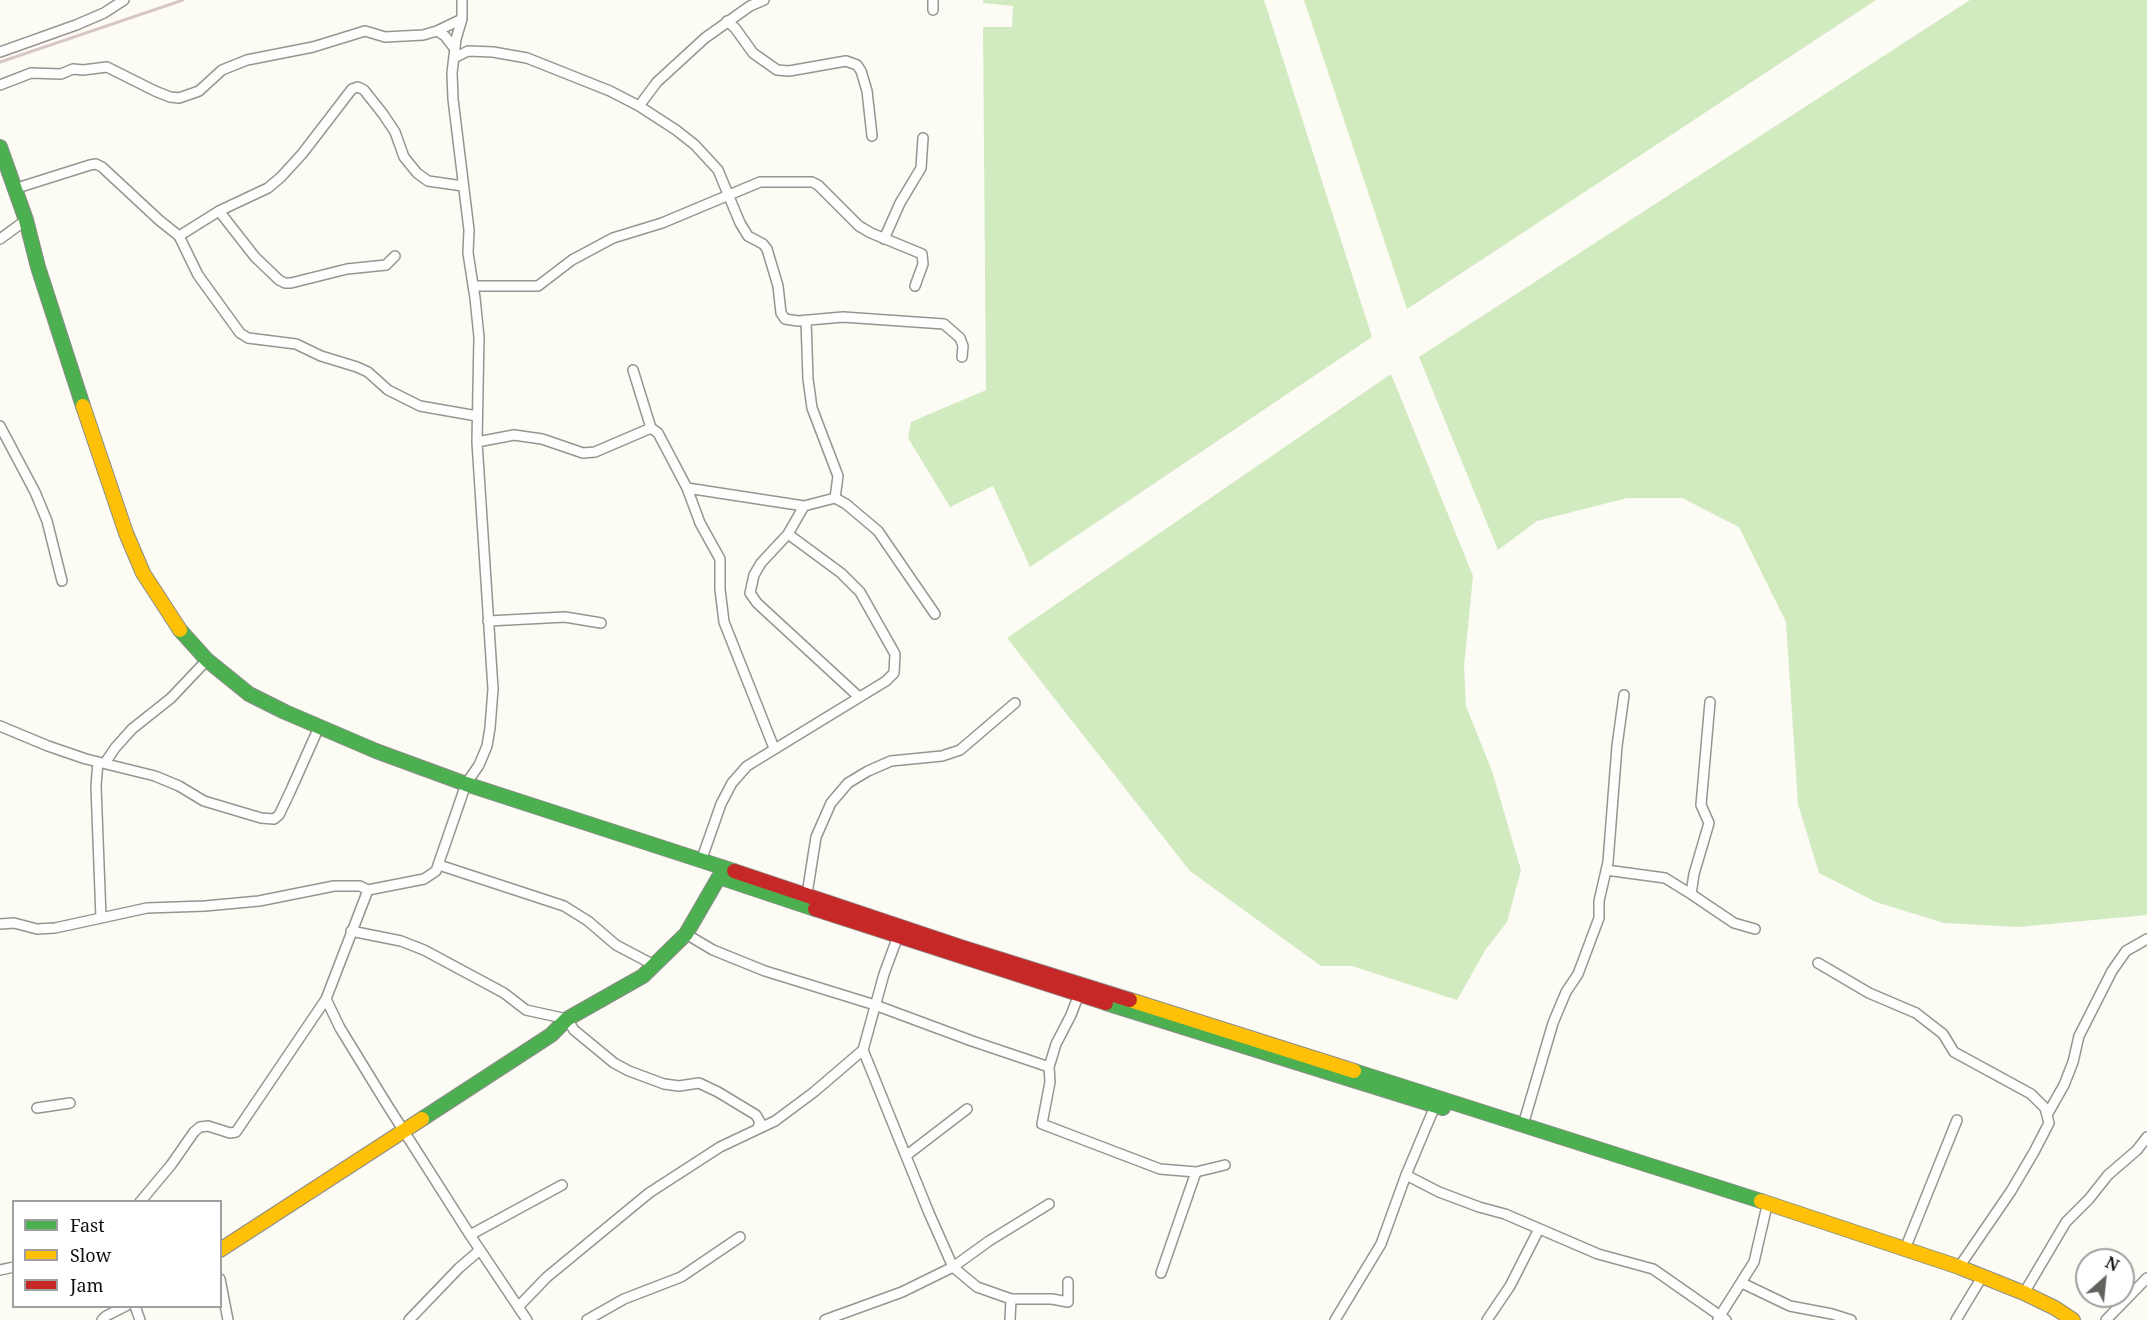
<!DOCTYPE html>
<html>
<head>
<meta charset="utf-8">
<style>
	body { margin:0 }
	#map { position:relative; width:2147px; height:1320px; overflow:hidden; background:#fcfbf4; font-family:"Noto Serif",serif }
	canvas { display:block }
	.legend { position:absolute; left:12px; top:1200px; width:210px; height:108px; box-sizing:border-box; background:#fff; border:2px solid #9f9f9f; margin:0; padding:8px 10px; list-style:none; font-size:18px; color:#0f0f0f }
	.legend li { display:flex; align-items:center; gap:12px; height:30px }
	.legend b { width:30px; border:2px solid #9f9f9f }
	.north { position:absolute; left:2075px; top:1248px; width:60px; height:60px; box-sizing:border-box; background:#fff; border:2px solid #9f9f9f; border-radius:50%; rotate:27deg; font-size:16px; font-weight:700; line-height:24px; text-align:center; color:#0f0f0f }
	.north::after { content:''; display:block; margin:auto; width:21px; height:27px; background:#62625f; clip-path:polygon(50% 0,100% 100%,50% 72%,0 100%) }
</style>
</head>
<body>
<div id="map">
<canvas width="2147" height="1320"></canvas>
<ul class="legend">
<li><b style="height:8px;background:#4caf50"></b>Fast</li>
<li><b style="height:8px;background:#ffc107"></b>Slow</li>
<li><b style="height:8px;background:#c62828"></b>Jam</li>
</ul>
<div class="north">N</div>
</div>
<script>
const context = document.querySelector('canvas').getContext('2d');
context.lineJoin = 'round';
function fillPath(path, color) { context.fillStyle = color; context.fill(path, 'evenodd'); }
const poly = rows => new Path2D(rows.map(r => 'M' + r).join(''));
function trace(path, color, width, dash) { context.strokeStyle = color; context.lineWidth = width; context.lineCap = dash ? 'butt' : 'round'; context.setLineDash(dash || []); context.stroke(path); }
fillPath(poly([
	[983,0,1264,0,1372,337,1030,567,993,486,950,507,908,438,911,422,986,390,983,27,1012,27,1013,6,983,3],
	[1304,0,1876,0,1407,309],
	[1970,0,2147,0,2147,915,2018,927,1944,923,1876,902,1819,873,1798,804,1786,622,1739,527,1682,498,1627,498,1537,521,1498,550,1419,357],
	[1391,374,1473,576,1464,667,1466,706,1492,771,1521,870,1507,922,1486,949,1457,1000,1352,966,1321,966,1190,871,1007,638]
]), '#d1eac0');
const street = poly([
	[462,0,462,19,456,39,452,73,453,99,469,230,468,253,475,298,479,337,477,442,493,689,490,728,487,746,479,765,466,784,436,871,424,879,368,890,326,999,340,1028,386,1103,470,1235,527,1320],
	[933,10,933,0],
	[727,21,735,28,753,53,777,70,789,71,846,61,857,65,861,71,867,91,872,136],
	[437,31,445,36,455,49],
	[0,52,76,25,104,13,124,0],
	[454,58,468,51,493,52,527,58,610,91,639,106,676,130,695,145,718,170,740,223,748,236,763,244,767,249,778,286,781,313,785,319,798,321,843,317,944,324,960,338,963,346,962,357],
	[0,85,31,73,61,74,73,69,83,70,107,67,155,91,170,97,179,98,199,91,222,70,247,60,313,47,365,31,385,37,423,35,437,31,462,19],
	[639,106,657,82,705,38,750,6,764,0],
	[14,189,90,165,96,164,102,167,159,220,179,236,198,275,240,333,248,338,296,344,321,356,357,367,368,372,388,390,420,406,477,416],
	[219,211,255,257,279,280,285,283,291,283,347,269,386,265,395,256],
	[179,236,219,211,268,188,281,177,302,154,352,89,358,87,364,90,383,114,395,132,404,157,417,173,428,181,463,186],
	[0,239,26,220],
	[884,239,900,203,921,168,923,138],
	[473,286,538,286,572,260,613,238,662,223,760,182,812,182,818,185,859,226,871,233,922,254,923,264,915,286],
	[806,320,808,379,812,408,838,476,835,498],
	[633,370,651,428],
	[0,426,35,492,47,521,62,581],
	[477,442,514,435,542,439,583,453,595,452,651,428,658,433,687,488,700,523,720,559,720,589,724,622,774,748],
	[687,488,804,506,835,498,846,504,878,531,935,614],
	[804,506,788,534,761,563,754,575,750,593,757,603,859,697],
	[488,621,565,617,601,623],
	[1710,702,1701,805,1709,823,1694,874,1691,894,1734,923,1755,929],
	[0,726,48,746,86,759,155,776,179,786,204,801,261,818,274,819,279,815,290,792,319,727],
	[98,762,96,786,101,918],
	[105,763,115,748,132,729,171,698,207,660],
	[701,861,721,804,732,783,747,766,886,681,894,673,895,654,860,592,841,573,788,534],
	[439,865,564,906,588,921,616,945,654,965],
	[1606,870,1665,878,1691,894],
	[807,894,816,837,831,803,848,783,868,771,891,761,942,756,960,750,1015,703],
	[0,924,14,923,37,929,55,928,147,908,205,906,259,901,334,886,360,886,368,890],
	[351,931,401,941,424,950,504,993,526,1010,567,1019,574,1030,614,1063,629,1071,664,1084,679,1086,699,1083,718,1092,756,1115,760,1122,758,1128],
	[686,934,713,950,765,971,875,1005,972,1041,1049,1067],
	[1818,963,1869,993,1916,1013,1943,1034,1954,1052,2031,1094,2045,1108,2049,1123,2034,1152,2011,1191,1959,1267],
	[1079,994,1071,1015,1056,1044,1049,1067,1050,1082,1042,1124,1160,1169,1196,1172],
	[863,1050,929,1213,953,1267,977,1287,1011,1299,1052,1299,1068,1302,1068,1282],
	[37,1108,70,1103],
	[2047,1115,2064,1085,2073,1062,2079,1036,2112,971,2126,951,2147,939],
	[1523,1125,1553,1023,1566,992,1578,974,1599,918,1599,901,1608,862,1617,746,1624,695],
	[907,1155,967,1109],
	[1406,1175,1439,1192,1479,1207,1505,1214,1598,1254,1653,1269,1726,1320],
	[140,1202,171,1165,194,1132,200,1127,208,1126,230,1133,236,1132,326,999],
	[470,1235,562,1185],
	[1905,1249,1957,1120],
	[0,1270,14,1267],
	[1161,1273,1196,1172,1225,1165],
	[220,1279,228,1320],
	[1742,1283,1790,1306,1832,1314,1851,1320],
	[2024,1293,2066,1222,2089,1199,2108,1175,2137,1150,2147,1137],
	[135,1306,140,1320],
	[518,1307,547,1277,649,1193,720,1147,775,1121,814,1092,863,1050,884,974,898,936],
	[1718,1319,1754,1262,1766,1210],
	[102,1320,106,1316,126,1306],
	[409,1320,459,1268,480,1250],
	[587,1320,624,1299,681,1277,740,1237],
	[825,1320,902,1292,953,1267,989,1241,1049,1204],
	[1010,1320,1011,1299],
	[1335,1320,1381,1244,1406,1175,1435,1106],
	[1487,1320,1510,1286,1539,1229],
	[1956,1320,1979,1282],
	[2106,1320,2147,1278]
]);
const fast = poly([
	[0,147,26,220,38,267,83,406],
	[180,630,207,660,249,694,285,712,376,751,466,784,734,871],
	[1106,1003,1443,1108],
	[1354,1071,1761,1201],
	[422,1119,551,1035,567,1019,643,976,686,934,719,877,815,909]
]);
const slow = poly([
	[83,406,126,533,143,573,180,630],
	[1130,1000,1354,1071],
	[1761,1201,1959,1267,2024,1293,2055,1308,2073,1320],
	[220,1250,422,1119]
]);
const jam = poly([
	[734,871,961,947,1130,1000],
	[815,909,1106,1003]
]);
trace(street, '#969592', 12);
trace(fast, '#8c8c89', 16);
trace(slow, '#8c8c89', 16);
trace(jam, '#8c8c89', 16);
trace(street, '#fffefd', 9);
trace(fast, '#4caf50', 14);
trace(slow, '#ffc107', 14);
trace(jam, '#c62828', 14);
trace(poly([
	[0,62,183,0]
]), '#d8c6c4', 3);
</script>
</body>
</html>
